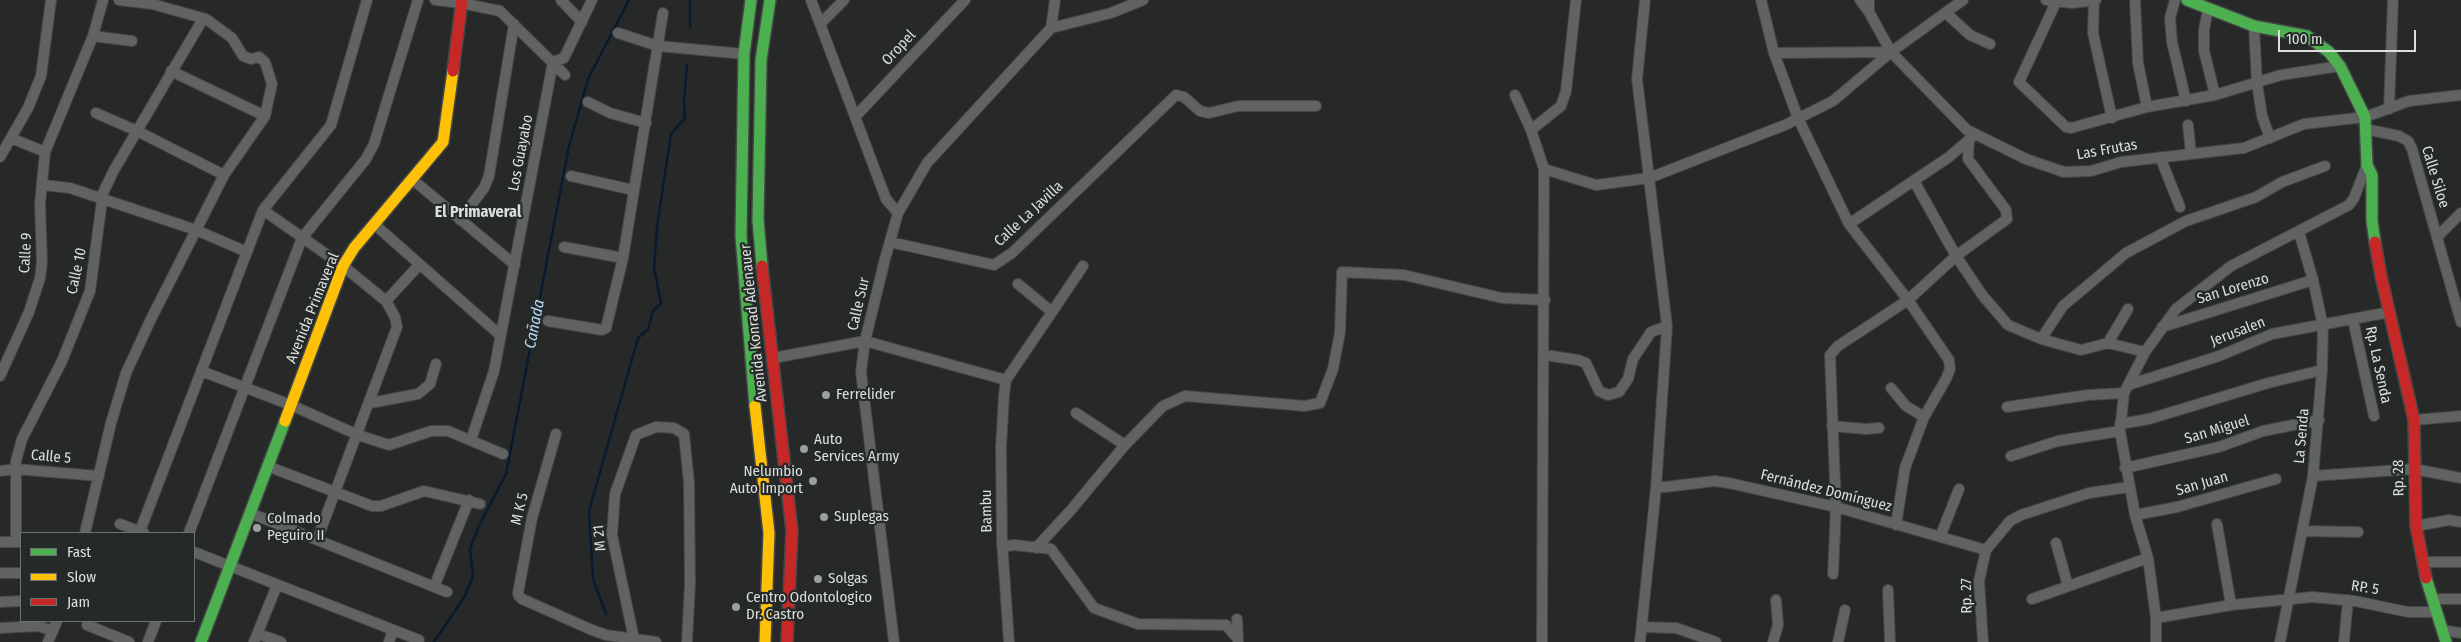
<!DOCTYPE html>
<html>
<head>
<meta charset="utf-8">
<style>
	body { margin:0 }
	#map { position:relative; width:2461px; height:642px; overflow:hidden; background:#262928; font-family:"Fira Sans Condensed",sans-serif }
	canvas { display:block }
	.legend { position:absolute; left:20px; top:532px; width:175px; height:90px; box-sizing:border-box; background:#252a29; border:1px solid #6e7271; margin:0; padding:6px 9px; list-style:none; font-size:15px; color:#dcdfde }
	.legend li { display:flex; align-items:center; gap:10px; height:25px }
	.legend b { width:25px; border:1px solid #6e7271 }
	.scale { position:absolute; left:2278px; top:30px; width:138px; height:22px; box-sizing:border-box; border:2px solid #dcdfde; border-top:0; padding-left:6px; font-size:15px; line-height:18px; white-space:nowrap; color:#dcdfde; -webkit-text-stroke:4px #252a29; paint-order:stroke }
</style>
</head>
<body>
<div id="map">
<canvas width="2461" height="642"></canvas>
<ul class="legend">
<li><b style="height:6px;background:#4caf50"></b>Fast</li>
<li><b style="height:6px;background:#ffc107"></b>Slow</li>
<li><b style="height:6px;background:#c62828"></b>Jam</li>
</ul>
<div class="scale">100 m</div>
</div>
<script>
const context = document.querySelector('canvas').getContext('2d');
context.lineJoin = 'round';
const poly = rows => new Path2D(rows.map(r => 'M' + r).join(''));
function trace(path, color, width, dash) { context.strokeStyle = color; context.lineWidth = width; context.lineCap = dash ? 'butt' : 'round'; context.setLineDash(dash || []); context.stroke(path); }
function write(font, color, halo, rows, align = 'center') {
  context.font = font + ' "Fira Sans Condensed",sans-serif'; context.lineWidth = 4.5; context.setLineDash([]); context.textBaseline = 'middle'; context.strokeStyle = halo; context.fillStyle = color; for (const [text, x, y, turn = 0] of rows) {
    context.save(); context.translate(x, y); context.rotate((+turn || 0) * Math.PI / 180); context.textAlign = isNaN(turn) ? turn : align; if (halo) context.strokeText(text, 0, 0); context.fillText(text, 0, 0); context.restore();
  }
}
trace(poly([
	[690,27,690,0],
	[606,614,593,579,589,511,638,338,648,329,653,311,661,303,654,268,657,227,671,134,685,118,684,102,687,65],
	[434,642,465,596,473,576,470,549,478,528,506,474,569,146,588,79,629,0]
]), '#081b2d', 2.5);
const street = poly([
	[435,0,461,3,500,11,565,75],
	[561,0,582,22],
	[811,0,886,199,898,213],
	[1761,0,1774,53,1798,118,1849,224,1908,300,1949,360,1950,369,1946,379,1924,417,1905,468,1896,525],
	[1860,0,1869,12],
	[1869,0,1869,12,1891,52,1967,130,2026,159,2064,172,2091,171,2121,162,2244,148,2304,124,2365,117,2409,101,2461,95],
	[2046,0,2072,3,2096,0],
	[2094,0,2093,33,2112,118],
	[2135,0,2138,63,2147,107],
	[2175,0,2170,18,2172,42,2186,101],
	[2056,2,2019,82,2066,127,2071,128,2147,107,2215,95,2281,75,2340,66],
	[2208,9,2204,30,2204,51,2215,95],
	[1946,13,1970,35,1990,44],
	[820,24,844,0],
	[2254,26,2257,83,2262,116,2270,138],
	[1051,28,1111,13,1143,0],
	[1051,28,1055,0],
	[618,33,658,46,744,54],
	[93,36,132,41],
	[1774,53,1891,52],
	[171,71,265,116],
	[1515,95,1531,130,1544,169,1596,185,1649,178,1785,125,1833,101,1891,52,1963,0],
	[588,102,610,113,646,123],
	[2389,109,2393,0],
	[96,113,137,131,224,175],
	[855,117,965,0],
	[2188,125,2191,154],
	[2365,129,2399,136,2408,141,2412,149,2461,322],
	[1531,130,1561,106,1566,91,1576,0],
	[1969,140,1968,159,2006,210,2007,219,1956,256,1983,296,2008,325,2041,339],
	[45,152,93,36,103,0],
	[0,157,28,108,41,76,51,0],
	[2160,157,2180,207],
	[571,176,633,190],
	[412,179,515,265],
	[43,185,70,188,196,230,247,252],
	[263,210,343,266,386,301,395,317,397,327,317,540],
	[460,220,484,188,489,176,514,24],
	[374,224,500,335],
	[1849,224,1949,157,1971,138],
	[2437,237,2461,213],
	[890,242,994,265,1012,253,1176,95,1184,97,1200,111,1209,113,1238,106,1316,106],
	[564,247,623,258],
	[386,301,419,265],
	[1052,312,1083,266],
	[2353,320,2374,416],
	[548,321,602,330,606,328,623,258,663,13],
	[2162,327,2313,280],
	[2108,343,2128,309],
	[2145,352,2108,343,2081,350,2041,339,2063,306,2126,253,2186,221,2256,197,2282,182,2325,166],
	[1545,355,1578,360,1586,363,1599,391,1608,395,1619,392,1628,379,1633,359,1651,332,1667,326],
	[773,358,865,341,1006,380],
	[201,371,291,405,358,435,389,445,431,431,448,431,503,454],
	[0,376,29,312,40,278,42,262,40,204,45,152,11,138],
	[2128,385,2219,356,2272,334,2390,312],
	[1891,388,1906,406,1924,417],
	[370,403,418,394,430,384,436,364],
	[2007,407,2088,395,2124,393],
	[2414,420,2461,416],
	[2120,424,2149,419,2268,383,2322,370],
	[1832,426,1866,429,1879,428],
	[556,434,532,518,518,593,519,596,522,599,592,630,606,635,656,642],
	[471,440,494,371,553,62,564,58,592,0],
	[1125,445,1163,406,1185,396,1305,406,1320,403,1333,369,1340,332,1342,272,1404,275,1502,298,1545,300],
	[2011,456,2058,441,2120,431],
	[267,466,372,506,381,506,424,491,480,504],
	[2125,468,2219,447,2263,431,2319,420],
	[0,471,15,469,99,476],
	[2313,476,2414,469,2461,478],
	[1656,488,1715,481,1729,483,1836,507,1986,550],
	[250,513,447,592],
	[2135,515,2177,507,2276,479],
	[120,524,144,533],
	[2217,524,2231,605],
	[2416,526,2449,520,2461,522],
	[140,531,263,210,331,125,367,0],
	[2302,531,2358,532],
	[85,533,111,423,126,373,151,319,224,175,265,116,272,84,265,62,259,57,251,59,243,56,232,38,206,19,152,4,119,0],
	[189,533,302,238,366,159,374,144,418,0],
	[1940,537,1959,489],
	[0,542,21,542],
	[16,542,16,461,22,439,62,361,90,291,103,193,114,170,203,19],
	[2056,543,2068,586],
	[1002,547,1014,545,1051,549,1094,608,1138,624,1226,625,1238,639],
	[1036,548,1071,510,1125,445,1076,413],
	[194,552,419,640],
	[2424,562,2461,562],
	[0,573,21,573],
	[1833,574,1836,507,1830,355,1838,346,1908,300,1956,256,1914,181],
	[434,587,469,500],
	[1888,590,1890,642],
	[2032,599,2148,558],
	[2433,599,2461,599],
	[0,602,21,601],
	[2156,618,2231,605,2312,597,2355,601,2408,612,2437,612],
	[1237,619,1238,641],
	[87,625,129,642],
	[1642,627,1676,628,1716,642],
	[0,628,38,626,53,631],
	[2442,630,2461,633],
	[258,634,281,642],
	[634,639,612,535,615,494,636,435,656,427,674,428,684,434,689,483,690,583,687,642],
	[48,642,57,621],
	[148,642,156,621],
	[254,642,277,585],
	[389,642,393,630],
	[894,642,861,372,865,341,885,259,898,213,927,163,1051,28],
	[1009,642,1002,541,1001,447,1004,395,1006,380,1052,312,1018,284],
	[1542,642,1544,169],
	[1640,642,1656,488,1667,326,1637,79,1645,0],
	[1773,642,1778,625,1776,600],
	[1838,642,1845,610],
	[1983,642,1979,581,1986,550,2010,521,2021,515,2089,493,2129,487],
	[2156,642,2156,618,2148,558,2135,515,2120,431,2124,393,2145,352,2176,309,2231,266,2349,205,2354,198,2367,165],
	[2280,642,2313,476,2322,370,2323,326,2313,280,2299,232],
	[2344,642,2348,600]
]);
const fast = poly([
	[751,0,744,54,741,236,755,406],
	[2187,0,2254,26,2307,36,2329,52,2340,66,2365,117,2367,165,2372,175,2372,221,2375,242],
	[762,266,758,220,761,60,770,0],
	[2426,578,2446,642],
	[201,642,285,421]
]);
const slow = poly([
	[755,406,769,533,765,642],
	[285,421,343,266,354,248,443,142,453,71]
]);
const jam = poly([
	[453,71,462,0],
	[2375,242,2381,276,2414,420,2416,526,2426,578],
	[762,266,792,531,787,642]
]);
trace(street, '#444746', 12);
trace(fast, '#444746', 14);
trace(slow, '#444746', 14);
trace(jam, '#444746', 14);
trace(street, '#616262', 10);
trace(fast, '#4caf50', 11);
trace(slow, '#ffc107', 11);
trace(jam, '#c62828', 11);
for (const [x, y, r, color] of [
	[826,395,5,"#9c9f9e"],
	[804,449,5,"#9c9f9e"],
	[813,481,5,"#9c9f9e"],
	[824,517,5,"#9c9f9e"],
	[257,528,5,"#9c9f9e"],
	[818,579,5,"#9c9f9e"],
	[736,607,5,"#9c9f9e"]
]) { const dot = new Path2D(); dot.arc(x, y, r, 0, 2 * Math.PI); context.fillStyle = color; context.fill(dot); trace(dot, '#252a29', 2); }
write('15px', '#dcdfde', '#252a29', [
	["Oropel",899,48,-47],
	["Las Frutas",2107,150,-10],
	["Los Guayabo",521,153,-79],
	["Calle Siloe",2435,177,73],
	["Calle La Javilla",1029,214,-43],
	["Calle 9",26,253,-87],
	["Calle 10",77,271,-78],
	["San Lorenzo",2233,289,-17],
	["Calle Sur",859,304,-77],
	["Avenida Primaveral",313,308,-68],
	["Avenida Konrad Adenauer",754,323,-96],
	["Jerusalen",2238,332,-21],
	["Rp. La Senda",2378,365,78],
	["San Miguel",2217,430,-17],
	["La Senda",2302,436,-85],
	["Calle 5",51,457,5],
	["Rp. 28",2399,478,-91],
	["San Juan",2202,484,-16],
	["Fernández Domínguez",1826,491,14],
	["M K 5",520,509,-76],
	["Bambu",987,511,-91],
	["M 21",600,538,-96],
	["RP. 5",2365,588,9],
	["Rp. 27",1967,596,-91]
]);
write('15px', '#dcdfde', '#252a29', [
	["Ferrelider",836,395],
	["Auto",814,440],
	["Services Army",814,457],
	["Nelumbio",803,472,"right"],
	["Auto Import",803,489,"right"],
	["Suplegas",834,517],
	["Colmado",267,519],
	["Peguiro II",267,536],
	["Solgas",828,579],
	["Centro Odontologico",746,598],
	["Dr. Castro",746,615]
], 'left');
write('bold 16px', '#dcdfde', '#252a29', [
	["El Primaveral",478,213]
]);
write('italic 16px', '#b9dafd', '#252a29', [
	["Cañada",535,324,-79]
]);
</script>
</body>
</html>
